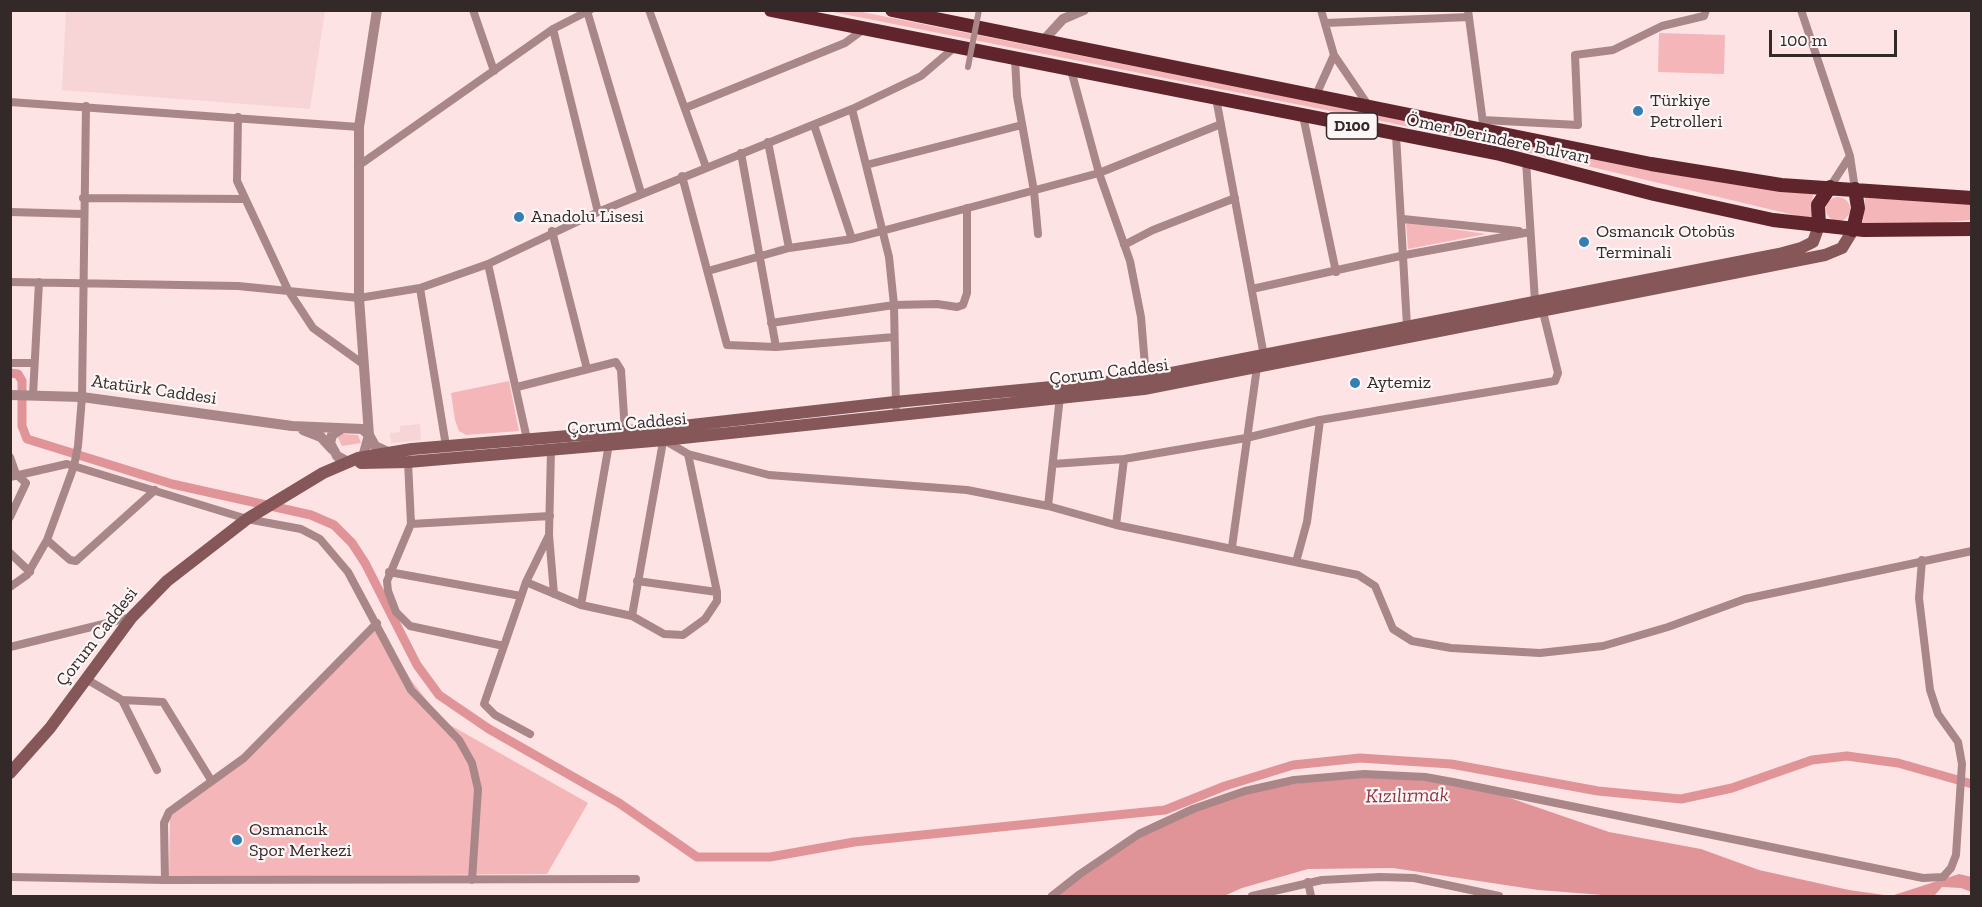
<!DOCTYPE html>
<html>
<head>
<meta charset="utf-8">
<style>
	body { margin:0 }
	#map { position:relative; width:1982px; height:907px; overflow:hidden; background:#fde3e4; font-family:"Zilla Slab",serif }
	canvas { display:block }
	.frame { position:absolute; inset:0; border:12px solid #332929; pointer-events:none }
	.scale { position:absolute; left:1769px; top:30px; width:128px; height:27px; box-sizing:border-box; border:3px solid #332929; border-top:0; padding-left:8px; font-size:18px; line-height:21px; white-space:nowrap; color:#332929; -webkit-text-stroke:4px #fcf6f6; paint-order:stroke }
</style>
</head>
<body>
<div id="map">
<canvas width="1982" height="907"></canvas>
<div class="frame"></div>
<div class="scale">100 m</div>
</div>
<script>
const context = document.querySelector('canvas').getContext('2d');
context.lineJoin = 'round';
function fillPath(path, color) { context.fillStyle = color; context.fill(path, 'evenodd'); }
const poly = rows => new Path2D(rows.map(r => 'M' + r).join(''));
function trace(path, color, width, dash) { context.strokeStyle = color; context.lineWidth = width; context.lineCap = dash ? 'butt' : 'round'; context.setLineDash(dash || []); context.stroke(path); }
function write(font, color, halo, rows, align = 'center') {
  context.font = font + ' "Zilla Slab",serif'; context.lineWidth = 4.5; context.setLineDash([]); context.textBaseline = 'middle'; context.strokeStyle = halo; context.fillStyle = color; for (const [text, x, y, turn = 0] of rows) {
    context.save(); context.translate(x, y); context.rotate((+turn || 0) * Math.PI / 180); context.textAlign = isNaN(turn) ? turn : align; if (halo) context.strokeText(text, 0, 0); context.fillText(text, 0, 0); context.restore();
  }
}
fillPath(poly([
	[66,11,325,11,310,109,62,90],
	[420,424,421,440,391,443,390,433,400,432,400,426]
]), '#f7d5d6');
fillPath(poly([
	[828,11,857,11,1679,175,1813,194,1811,219,1558,159,1386,122],
	[1659,33,1725,35,1724,74,1658,72],
	'1826 209a12 12 0 1 1 24 0a12 12 0 1 1-24 0Z',
	[1865,198,1971,203,1971,220,1912,225,1863,223],
	[1406,222,1486,234,1408,249],
	[509,381,519,431,466,435,459,431,455,420,451,393],
	[342,434,358,435,361,443,342,446,338,438],
	[377,623,411,680,443,721,588,803,547,874,169,877,170,815,244,758]
]), '#f4b6b8');
fillPath(poly([
	[1364,774,1478,787,1609,832,1701,849,1759,870,1849,890,1891,896,1959,874,1972,877,1971,892,1961,888,1942,887,1935,895,1937,896,1615,896,1538,890,1393,868,1308,869,1242,888,1224,896,1052,896,1139,834,1245,791]
]), '#e19497');
trace(poly([
	[10,373,18,374,22,381,22,426,27,439,172,484,311,515,334,525,352,543,365,563,417,665,439,695,489,729,619,803,697,857,770,857,854,842,1165,810,1225,786,1293,765,1360,758,1451,764,1598,791,1681,799,1732,788,1812,760,1847,756,1898,763,1972,784]
]), '#e19497', 9);
trace(poly([
	[473,10,494,71],
	[649,10,706,167],
	[1321,10,1334,55],
	[1468,10,1483,123],
	[1801,10,1850,156],
	[587,11,641,193],
	[1325,23,1469,17],
	[553,29,598,212],
	[1015,59,1017,96,1034,191,1038,234],
	[1071,70,1099,173,1130,261,1141,317,1146,378],
	[1316,95,1334,55,1368,105],
	[1216,98,1264,356],
	[10,102,359,127],
	[685,108,845,43,864,29],
	[852,109,889,257,894,305,896,407],
	[1303,116,1336,272],
	[238,117,237,181,288,290,313,328,363,364],
	[1483,120,1578,125,1575,55,1613,50,1662,26,1704,16,1706,10],
	[814,125,852,239],
	[1396,135,1407,326],
	[768,142,789,248],
	[741,153,776,347],
	[866,165,1022,125],
	[358,166,553,29,590,10],
	[682,176,727,345,776,347,894,337],
	[1830,187,1850,156,1855,189],
	[83,198,245,199],
	[10,212,83,214],
	[1403,219,1519,231],
	[552,231,587,369],
	[1124,245,1153,230,1235,198],
	[488,264,527,439],
	[708,271,789,248,852,239,1099,173,1221,124],
	[10,282,238,286,359,298,420,288,488,264,598,212,852,109,921,76,955,47],
	[420,288,446,446],
	[1252,289,1405,255,1530,232],
	[771,323,894,305,937,304,957,307,963,305,967,293,967,208],
	[10,363,34,363],
	[517,387,616,362,621,370,625,432],
	[33,395,39,282],
	[664,440,688,454,769,475,967,490,1048,506,1116,525,1358,575,1375,586,1393,629,1412,641,1451,648,1540,653,1603,646,1668,627,1745,599,1972,551],
	[551,449,549,535,554,594],
	[10,457,16,474,26,483,10,517],
	[1124,459,1246,438,1320,420],
	[408,462,411,524,387,581,388,591,396,612,410,626,504,646],
	[1053,464,1124,459,1116,525],
	[10,477,67,464,247,519,301,529,320,539,348,572,411,690,459,740,472,763,478,789,472,880],
	[1048,506,1060,396],
	[411,524,550,516],
	[47,540,70,560,76,561,155,490],
	[1232,547,1257,367],
	[10,553,30,572],
	[1296,562,1307,522,1320,420,1555,381,1558,373,1543,312,1535,301,1526,161],
	[389,572,521,596],
	[637,581,717,592],
	[526,582,581,605,632,616,664,634,683,635,705,619,717,601,717,592,688,454],
	[10,587,27,575,47,540,74,466,78,446,82,397,86,106],
	[581,605,609,444],
	[632,616,664,436],
	[10,647,132,617],
	[86,679,122,700,163,702,211,780],
	[122,700,157,770],
	[530,734,495,715,484,704,526,582,549,535],
	[10,877,165,880,636,879],
	[165,880,164,823,169,812,244,758,377,623],
	[1308,882,1311,896],
	[1052,896,1080,874,1139,834,1193,809,1245,791,1294,780,1364,774,1425,777,1453,782,1923,878,1943,877,1951,868,1956,855,1962,764,1958,742,1938,714,1930,690,1919,598,1922,560],
	[1252,896,1322,880,1380,877,1414,878,1499,896]
]), '#a98687', 8);
trace(poly([
	[377,10,359,127,359,298,369,435,375,446,388,452],
	[1042,42,1063,19,1084,10],
	[10,395,82,397,292,426,362,429,369,435,363,457],
	[341,429,332,435,330,443,337,456,348,462],
	[303,430,321,437,332,449]
]), '#a98687', 10);
trace(poly([
	[361,463,408,462,664,440,1144,389,1825,255,1842,248,1853,230],
	[10,773,50,728,132,617,167,581,247,519,323,473,358,458,412,449,665,428,895,402,1146,378,1779,254,1801,248,1813,242,1819,226]
]), '#865759', 12);
trace(poly([
	[771,10,1500,154,1654,194,1773,220,1864,230,1972,229],
	[892,10,1651,164,1781,185,1972,198],
	[1819,226,1818,205,1830,187],
	[1853,230,1858,208,1855,189]
]), '#60252c', 14);
trace(poly([
	[968,67,979,10]
]), '#a98687', 6);
for (const [x, y, r, color] of [
	[1638,111,6,"#347eb2"],
	[519,217,6,"#347eb2"],
	[1584,242,6,"#347eb2"],
	[1355,383,6,"#347eb2"],
	[237,840,6,"#347eb2"]
]) { const dot = new Path2D(); dot.arc(x, y, r, 0, 2 * Math.PI); context.fillStyle = color; context.fill(dot); trace(dot, '#fcf6f6', 2); }
for (const [x, y, w] of [
	[1352,126,51]
]) { const box = new Path2D(); box.roundRect(x - w / 2, y - 13, w, 26, 4.5); context.fillStyle = '#fcf6f6'; context.fill(box); trace(box, '#332929', 1.5); }
write('bold 16px', '#332929', null, [
	["D100",1352,126]
]);
write('18px', '#332929', '#fcf6f6', [
	["Türkiye",1650,101],
	["Petrolleri",1650,122],
	["Anadolu Lisesi",531,217],
	["Osmancık Otobüs",1596,232],
	["Terminali",1596,253],
	["Aytemiz",1367,383],
	["Osmancık",249,830],
	["Spor Merkezi",249,851]
], 'left');
write('18px', '#332929', '#fcf6f6', [
	["Ömer Derindere Bulvarı",1498,139,12],
	["Çorum Caddesi",1109,372,-7],
	["Atatürk Caddesi",154,390,8],
	["Çorum Caddesi",627,424,-5],
	["Çorum Caddesi",97,637,-52]
]);
write('italic 20px', '#8e333e', '#fcf6f6', [
	["Kızılırmak",1407,796,-1]
]);
</script>
</body>
</html>
